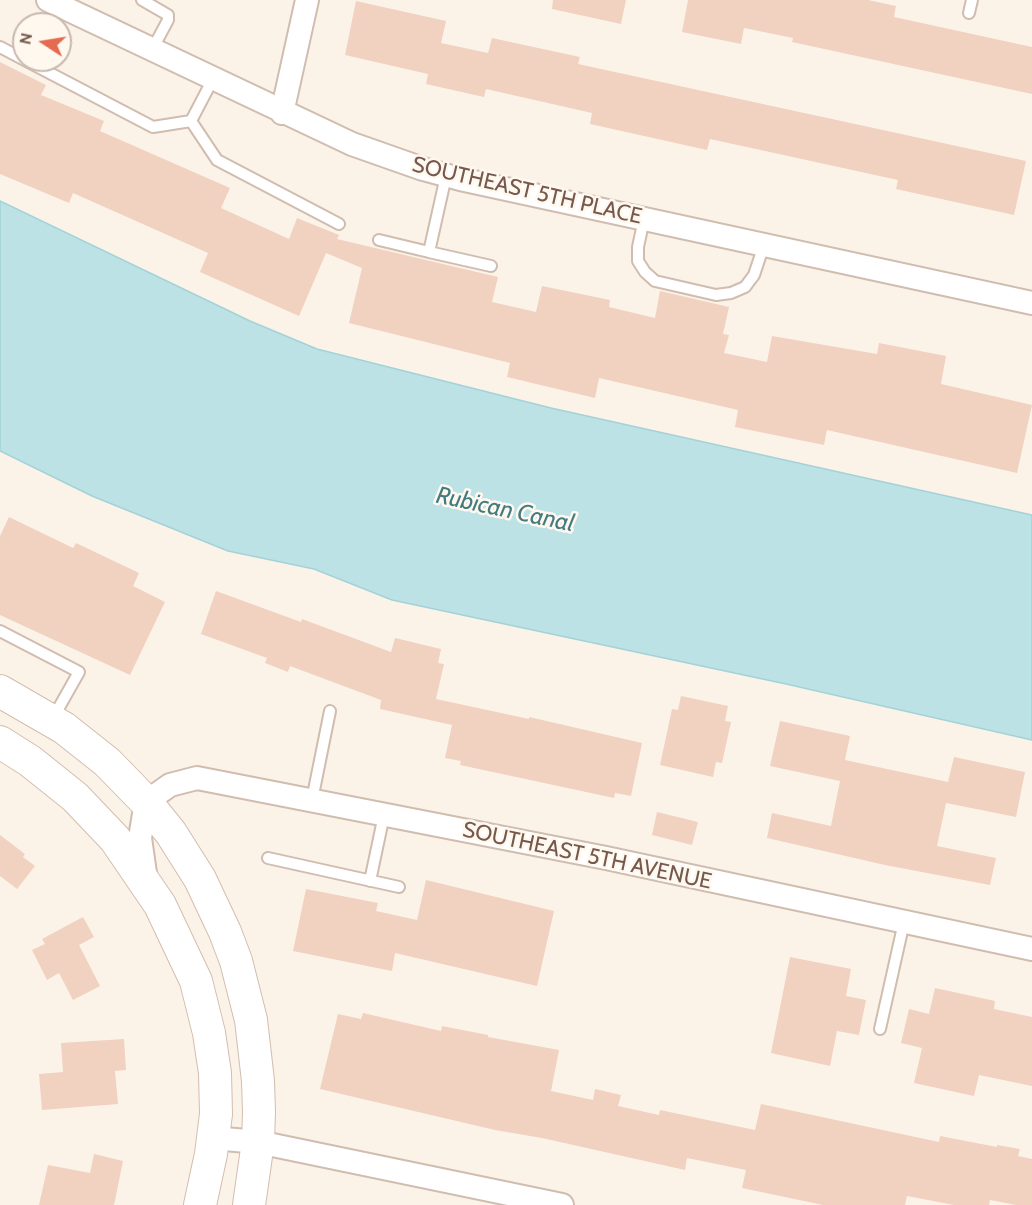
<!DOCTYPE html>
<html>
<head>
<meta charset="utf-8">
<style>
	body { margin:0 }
	#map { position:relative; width:1032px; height:1205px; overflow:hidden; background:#fcf3e8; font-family:Cabin,sans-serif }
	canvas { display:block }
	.north { position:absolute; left:12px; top:12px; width:60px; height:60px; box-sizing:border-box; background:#fff8ef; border:2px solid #c8b8ae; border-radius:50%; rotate:282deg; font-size:16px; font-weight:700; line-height:24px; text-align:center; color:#76594c }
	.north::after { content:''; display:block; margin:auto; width:21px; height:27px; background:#e46a50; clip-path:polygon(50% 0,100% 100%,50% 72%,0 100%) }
</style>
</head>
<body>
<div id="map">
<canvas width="1032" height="1205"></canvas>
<div class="north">N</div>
</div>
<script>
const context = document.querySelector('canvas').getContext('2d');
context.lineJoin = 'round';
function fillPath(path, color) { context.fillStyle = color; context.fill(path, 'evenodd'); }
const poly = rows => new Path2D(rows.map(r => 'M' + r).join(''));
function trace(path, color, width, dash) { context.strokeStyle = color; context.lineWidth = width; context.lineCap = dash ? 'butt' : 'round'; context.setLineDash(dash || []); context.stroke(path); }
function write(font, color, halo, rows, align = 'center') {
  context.font = font + ' Cabin,sans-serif'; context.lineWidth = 5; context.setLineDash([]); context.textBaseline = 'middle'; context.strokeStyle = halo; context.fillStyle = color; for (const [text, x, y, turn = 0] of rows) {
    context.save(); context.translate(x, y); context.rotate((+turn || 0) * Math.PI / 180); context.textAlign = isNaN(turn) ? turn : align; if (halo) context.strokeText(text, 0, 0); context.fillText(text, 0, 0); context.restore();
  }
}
const water = poly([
	[0,201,250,321,317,349,551,408,1032,515,1032,740,786,684,392,600,314,569,228,551,92,496,0,451,0,201]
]);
fillPath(water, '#bce2e6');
trace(water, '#a3d2d8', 1.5);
fillPath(poly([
	[553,0,626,0,621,24,552,9],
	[688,0,868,0,896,6,894,17,1032,47,1032,94,792,42,793,38,744,28,741,44,682,32],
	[356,1,446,21,441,43,488,53,492,38,580,57,578,64,1026,161,1014,215,896,189,898,180,710,139,707,150,590,124,592,113,486,89,484,97,426,84,428,74,345,55],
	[0,62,46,85,41,95,104,121,100,131,230,188,221,208,289,239,297,218,339,235,337,239,498,277,492,302,536,312,542,286,610,300,609,307,655,318,660,291,729,307,723,334,729,335,724,353,767,362,772,336,877,354,879,343,946,356,941,384,1032,405,1017,473,827,430,824,445,735,427,738,410,599,378,595,398,507,377,510,363,349,323,362,268,326,253,299,316,200,272,208,253,73,193,69,203,0,174],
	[9,517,73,548,76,543,139,573,133,586,165,602,130,675,0,615,0,536],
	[216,591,301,622,302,619,391,652,395,638,441,649,438,663,444,664,436,699,529,719,529,717,642,743,631,796,615,793,614,798,460,765,461,761,445,758,452,725,380,709,381,700,290,666,288,672,265,663,267,658,201,634],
	[681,696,728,706,725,721,731,722,722,763,716,762,713,777,660,765,672,709,678,710],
	[780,721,850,736,845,760,948,782,954,757,1025,772,1016,817,946,803,937,846,996,858,990,885,885,865,767,838,772,813,831,826,840,781,770,766],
	[657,812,698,822,692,845,652,835],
	[0,835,25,854,23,857,35,866,17,889,0,876],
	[426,880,554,911,537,986,395,953,392,971,293,951,306,889,378,903,376,911,417,920],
	[83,917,94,937,79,945,100,986,73,1000,59,973,47,980,32,950,45,944,42,939],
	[790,957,851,969,846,996,866,1000,859,1035,837,1031,830,1066,771,1053],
	[935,988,995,1001,994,1009,1032,1017,1032,1086,979,1075,974,1096,914,1083,922,1048,901,1043,909,1009,929,1014],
	[363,1013,441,1031,442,1026,488,1035,488,1037,559,1050,551,1091,593,1100,595,1089,621,1095,618,1106,659,1115,660,1110,755,1130,761,1104,939,1142,940,1136,997,1147,997,1145,1020,1149,1018,1156,1032,1159,1032,1205,1016,1205,990,1200,989,1205,954,1205,907,1196,905,1205,823,1205,742,1188,746,1170,687,1158,685,1170,542,1138,495,1130,320,1089,338,1014,361,1019],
	[124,1039,126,1070,115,1071,118,1104,42,1110,39,1074,63,1072,61,1043],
	[94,1154,123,1161,114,1205,39,1205,48,1165,90,1173]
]), '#f1d1c0');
const service = poly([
	[142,0,168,15,168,20,152,50],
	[969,13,972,0],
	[0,47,153,127,191,121,217,160,339,224],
	[191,121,213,79],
	[644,219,638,247,638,261,645,272,655,281,716,295,731,293,745,287,754,275,764,245],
	[379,240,429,252,446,176],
	[429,252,491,266],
	[0,631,79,672,53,718],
	[312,800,330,711],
	[268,858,399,887],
	[370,881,384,815],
	[880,1029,904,922]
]);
const minor = poly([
	[48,0,352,144,423,169,460,179,1032,303],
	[282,113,307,0],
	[146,880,140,838,146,802,170,785,197,778,606,858,1032,949],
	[213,1138,258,1142,562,1205]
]);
const secondary = poly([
	[0,691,64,728,107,762,146,802,171,833,200,879,225,932,236,961,251,1020,258,1081,259,1112,258,1142,249,1205],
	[0,742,30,761,75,797,115,839,160,905,196,981,209,1033,215,1073,216,1114,211,1154,200,1205]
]);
trace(service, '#d0bdb0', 14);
trace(minor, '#d0bdb0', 26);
trace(secondary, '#d3bdae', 34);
trace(service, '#fff', 10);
trace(minor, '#fff', 22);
trace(secondary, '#fff', 32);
write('22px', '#76594c', '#fff8ef', [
	["SOUTHEAST 5TH PLACE",527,191,13],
	["SOUTHEAST 5TH AVENUE",587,856,12]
]);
write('italic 24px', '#437b82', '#fff8ef', [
	["Rubican Canal",505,510,12]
]);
</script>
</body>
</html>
